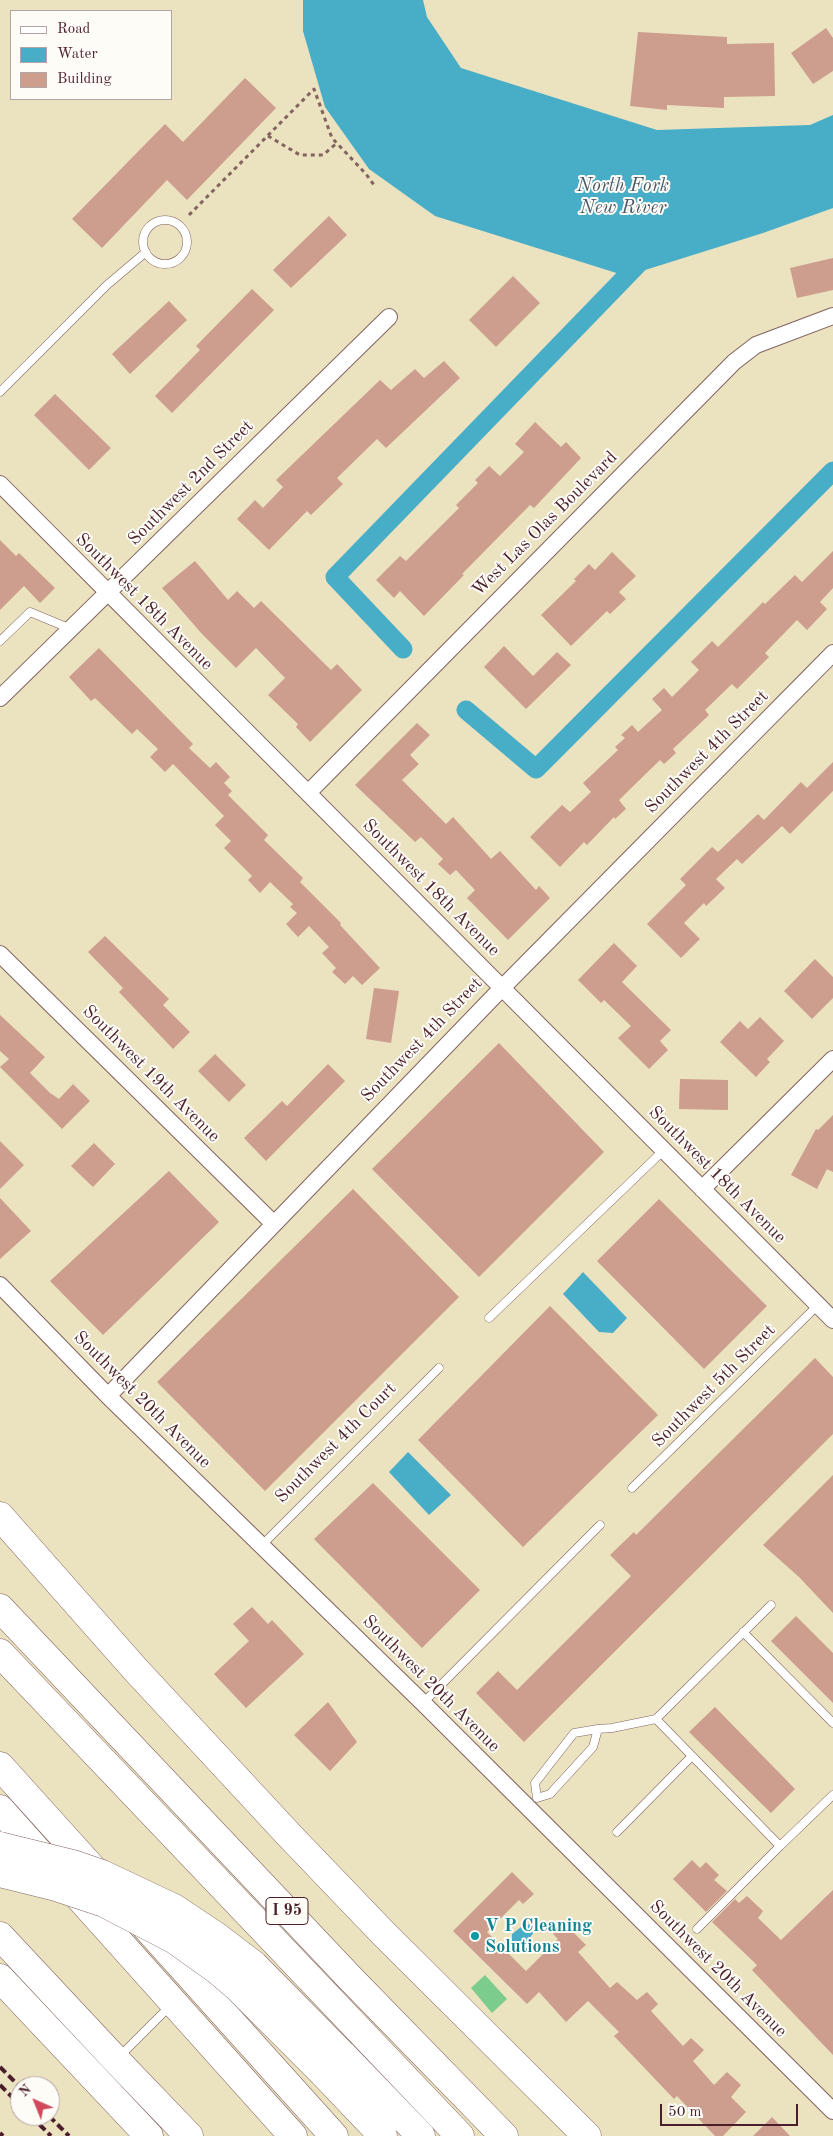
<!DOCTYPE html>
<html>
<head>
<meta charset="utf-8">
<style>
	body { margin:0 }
	#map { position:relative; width:833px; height:2136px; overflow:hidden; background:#ebe2c0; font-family:"Old Standard TT",serif }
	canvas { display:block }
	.legend { position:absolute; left:10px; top:10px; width:162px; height:90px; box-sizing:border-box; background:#fdfcf7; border:1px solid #b5a4a5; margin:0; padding:6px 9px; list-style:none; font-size:15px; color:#4a1f2b }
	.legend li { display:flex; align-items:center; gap:10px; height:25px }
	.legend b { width:25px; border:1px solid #b5a4a5 }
	.north { position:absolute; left:10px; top:2076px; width:50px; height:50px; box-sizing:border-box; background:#fdfcf7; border:1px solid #b5a4a5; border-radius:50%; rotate:316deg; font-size:14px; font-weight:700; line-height:20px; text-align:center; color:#4a1f2b }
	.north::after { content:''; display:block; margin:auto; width:18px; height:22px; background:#d1495b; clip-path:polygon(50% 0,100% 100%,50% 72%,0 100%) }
	.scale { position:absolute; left:660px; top:2104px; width:138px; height:22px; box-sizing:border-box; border:2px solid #4a1f2b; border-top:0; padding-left:6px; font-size:15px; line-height:18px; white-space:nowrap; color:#4a1f2b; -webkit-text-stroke:4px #fdfcf7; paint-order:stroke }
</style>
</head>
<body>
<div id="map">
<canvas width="833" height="2136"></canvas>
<ul class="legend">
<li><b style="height:6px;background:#fff"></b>Road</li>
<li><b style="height:14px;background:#48adc7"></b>Water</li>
<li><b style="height:14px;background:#cd9d8d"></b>Building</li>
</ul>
<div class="north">N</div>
<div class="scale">50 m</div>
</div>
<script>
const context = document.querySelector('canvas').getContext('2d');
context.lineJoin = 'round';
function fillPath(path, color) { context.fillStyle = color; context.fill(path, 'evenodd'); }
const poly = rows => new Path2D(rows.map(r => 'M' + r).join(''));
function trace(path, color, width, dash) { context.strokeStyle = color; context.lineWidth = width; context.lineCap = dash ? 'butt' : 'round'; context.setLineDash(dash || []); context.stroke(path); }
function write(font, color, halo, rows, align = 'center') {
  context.font = font + ' "Old Standard TT",serif'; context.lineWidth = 4; context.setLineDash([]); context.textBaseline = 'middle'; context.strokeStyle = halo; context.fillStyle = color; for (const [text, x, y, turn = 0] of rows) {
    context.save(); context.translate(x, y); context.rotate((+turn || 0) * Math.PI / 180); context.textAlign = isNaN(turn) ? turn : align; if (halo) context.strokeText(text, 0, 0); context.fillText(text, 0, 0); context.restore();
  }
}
fillPath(poly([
	[485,1975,507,1999,492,2013,471,1988]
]), '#7bcc8d');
fillPath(poly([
	[303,0,423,0,427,17,461,68,657,130,810,125,833,115,833,208,763,233,626,276,435,216,369,169,325,107,303,31],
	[583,1272,627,1318,613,1333,599,1332,563,1294],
	[408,1452,451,1495,429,1515,389,1472],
	[525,1924,532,1925,534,1932,525,1944,519,1947,515,1946,512,1944,512,1934]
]), '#48adc7');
trace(poly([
	[403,649,335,577,643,259],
	[466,710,536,769,833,471]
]), '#48adc7', 19);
fillPath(poly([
	[826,28,833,38,833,71,813,84,791,53],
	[638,32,727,37,727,44,774,43,775,96,724,97,724,108,667,105,667,110,630,106],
	[245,78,276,108,187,200,167,180,102,248,72,219,165,124,183,142],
	[329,216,347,235,291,288,273,270],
	[833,258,833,290,797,298,790,268],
	[513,276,540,303,496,347,469,320],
	[252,289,274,310,172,413,155,396,200,350,196,346],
	[169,301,187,320,130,374,112,354],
	[444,361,460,378,386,448,377,439,337,478,343,484,311,515,307,511,269,550,237,519,255,500,263,508,283,487,276,480,380,380,391,390,415,369,424,378],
	[55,394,111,448,89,470,34,415],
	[535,422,561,447,566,442,581,458,534,508,530,505,462,574,464,575,424,616,400,591,394,598,376,580,400,556,406,561,459,508,456,505,478,483,475,480,489,466,500,476,524,452,515,444],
	[0,540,16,556,19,553,55,588,40,603,24,586,0,610],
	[833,551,833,588,820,602,827,609,807,630,797,620,765,653,769,657,737,689,732,684,705,710,709,715,673,749,676,753,664,764,660,760,619,800,626,809,615,819,614,817,587,845,584,842,560,867,530,837,562,805,570,812,591,792,583,783,618,750,615,747,625,738,621,735,632,725,638,732,662,710,652,699,664,688,672,697,699,670,691,662,712,641,718,647,763,602,765,604,795,575,802,582],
	[612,552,636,576,619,592,626,599,610,614,607,611,571,646,541,615,576,581,574,579,589,564,595,570],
	[195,561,228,600,237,591,254,608,261,601,331,670,337,664,362,690,310,742,296,727,298,724,268,695,285,678,256,648,236,668,202,634,162,588],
	[504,646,533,676,557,652,571,665,526,709,484,667],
	[99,648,193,744,189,748,210,768,216,762,230,777,224,783,232,791,228,795,268,835,264,840,303,878,300,882,341,923,340,925,380,968,362,985,353,976,345,984,332,972,336,968,322,953,329,947,309,926,298,937,286,924,297,913,290,907,293,904,270,882,260,893,248,880,252,876,224,848,231,841,215,825,224,816,173,764,165,772,150,757,158,749,137,729,132,734,95,698,91,701,69,677],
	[417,723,430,735,410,755,419,764,402,780,446,824,453,817,491,859,500,851,536,890,539,886,550,898,508,940,467,898,475,890,456,870,450,875,438,864,443,859,421,837,415,842,355,785],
	[833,762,833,791,790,834,782,826,742,864,737,859,716,879,725,888,706,906,704,903,684,923,700,939,681,958,647,924,686,885,680,879,712,847,718,852,758,814,764,820,801,782,807,788],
	[105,936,169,999,163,1005,190,1032,173,1049,119,992,123,988,88,952],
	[614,943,637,966,622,982,671,1030,660,1041,668,1050,649,1069,618,1038,631,1026,604,1000,601,1003,578,980],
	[815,959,833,977,833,998,812,1019,784,991],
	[374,988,399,991,391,1043,366,1039],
	[0,1015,45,1057,30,1073,50,1093,59,1099,73,1084,90,1101,62,1129,0,1067,9,1059,0,1051],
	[760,1017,784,1041,767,1059,770,1062,756,1077,720,1042,740,1021,748,1029],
	[499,1043,604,1152,479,1277,372,1169],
	[215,1054,246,1085,229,1102,198,1071],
	[328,1064,345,1081,266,1161,244,1138,282,1101,287,1106],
	[680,1079,728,1080,728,1110,679,1109],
	[833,1115,833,1172,827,1169,817,1189,791,1175,816,1129,818,1130],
	[0,1141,24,1165,0,1189],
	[94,1143,115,1164,93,1187,71,1166],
	[169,1171,219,1222,103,1335,50,1281],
	[353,1189,459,1297,265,1491,157,1382],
	[0,1198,31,1231,0,1259],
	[659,1199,767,1306,704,1369,597,1261],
	[550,1306,658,1415,523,1547,418,1440],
	[815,1358,833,1377,833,1434,524,1742,476,1693,498,1671,517,1690,631,1576,610,1555,634,1532,636,1535],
	[833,1475,833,1613,799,1577,763,1545],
	[373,1483,480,1590,422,1648,314,1539],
	[252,1607,268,1624,272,1620,304,1654,246,1708,214,1674,249,1641,233,1624],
	[796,1616,833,1653,833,1703,771,1641],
	[328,1702,357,1742,330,1771,294,1735],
	[715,1707,795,1789,771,1813,689,1732],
	[692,1860,700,1868,706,1862,719,1875,714,1880,727,1891,706,1912,673,1879],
	[512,1872,534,1894,523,1904,519,1900,487,1932,526,1971,558,1939,553,1934,564,1923,586,1945,578,1952,610,1988,617,1982,637,2000,647,1992,658,2004,651,2011,683,2046,691,2038,704,2050,693,2061,714,2085,727,2072,741,2085,731,2097,746,2112,723,2136,715,2136,677,2096,674,2099,614,2036,619,2032,588,2001,566,2022,539,1992,527,2004,453,1931],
	[833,1890,833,2055,752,1970,757,1965,712,1922,735,1899,739,1903,747,1896,763,1911,758,1918,781,1940],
	[772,2117,790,2136,753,2136]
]), '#cd9d8d');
const service = poly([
	'143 242a22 22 0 1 1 44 0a22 22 0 1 1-44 0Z',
	[0,392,107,285,146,252],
	[0,641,30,612,71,629],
	[489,1318,664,1150],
	[632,1488,818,1305],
	[262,1545,439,1368],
	[743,1632,833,1723],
	[423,1703,600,1525],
	[656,1719,771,1605],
	[598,1729,593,1747,550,1794,537,1798,535,1783,574,1733,598,1729,612,1728,656,1719,780,1846,697,1929],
	[617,1832,692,1756],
	[780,1846,833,1795],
	[119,2057,171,2005]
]);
const minor = poly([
	[0,484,833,1320],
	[0,698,389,317],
	[308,793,734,362,756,345,833,316],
	[0,954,273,1223],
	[702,1189,833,1059],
	[0,1285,108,1396,423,1703,833,2111],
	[108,1396,502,988,833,653]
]);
const motorway = poly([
	[0,1516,135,1669,289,1835,383,1933,587,2136],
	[0,1608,351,1979,504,2136],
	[0,1653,460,2136],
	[0,1766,101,1878],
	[0,1809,293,2136],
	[145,1926,334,2136],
	[0,1936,116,2060,189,2136],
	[0,1978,149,2136],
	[342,2054,421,2136],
	[323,2073,383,2136]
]);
trace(service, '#82635f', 9);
trace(minor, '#82635f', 18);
trace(motorway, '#82635f', 29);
trace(poly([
	[268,136,300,155,323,155,337,143],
	[189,215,314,89,332,138,366,174,374,185]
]), '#82635f', 3, [4, 4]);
trace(service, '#fff', 8);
trace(minor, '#fff', 16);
trace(motorway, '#fff', 28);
trace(poly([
	[0,2067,20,2087],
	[0,2085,20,2105],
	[31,2116,51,2136],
	[49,2116,69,2136],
	[0,2133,3,2136]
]), '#4a1f2b', 4, [8, 4]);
const motorwayBridge = poly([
	[0,1846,73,1864,102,1874,174,1908,216,1936,254,1965,342,2054],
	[0,1873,56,1887,104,1903,175,1940,217,1970,237,1987,323,2073]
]);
trace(motorwayBridge, '#82635f', 29, []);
trace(motorwayBridge, '#fff', 28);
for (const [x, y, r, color] of [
	[475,1936,5,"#0f9aa8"]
]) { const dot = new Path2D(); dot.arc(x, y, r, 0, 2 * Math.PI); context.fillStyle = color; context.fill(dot); trace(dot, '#fdfcf7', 2); }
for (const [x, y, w] of [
	[287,1911,42]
]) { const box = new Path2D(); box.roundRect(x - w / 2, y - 13.5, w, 27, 4); context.fillStyle = '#fdfcf7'; context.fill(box); trace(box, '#4a1f2b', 1); }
write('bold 16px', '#4a1f2b', null, [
	["I 95",287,1911]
]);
write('18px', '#4a1f2b', '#fdfcf7', [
	["Southwest 2nd Street",191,483,-45],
	["West Las Olas Boulevard",545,524,-45],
	["Southwest 18th Avenue",144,602,45],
	["Southwest 4th Street",707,752,-45],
	["Southwest 18th Avenue",431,888,45],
	["Southwest 4th Street",422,1040,-46],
	["Southwest 19th Avenue",151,1074,45],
	["Southwest 18th Avenue",717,1175,45],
	["Southwest 5th Street",714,1386,-45],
	["Southwest 20th Avenue",142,1400,45],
	["Southwest 4th Court",336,1443,-45],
	["Southwest 20th Avenue",431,1684,45],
	["Southwest 20th Avenue",718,1969,45]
]);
write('bold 18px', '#0d838f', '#fdfcf7', [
	["V P Cleaning",485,1926],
	["Solutions",485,1947]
], 'left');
write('italic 19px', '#495869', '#fdfcf7', [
	["North Fork",623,186],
	["New River",623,208]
]);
</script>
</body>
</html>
